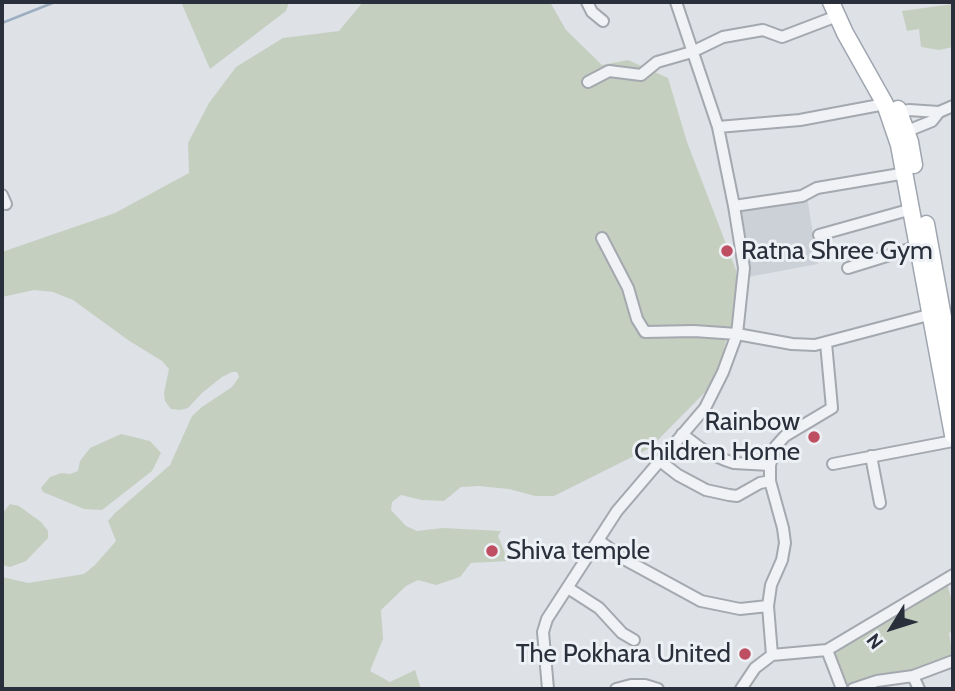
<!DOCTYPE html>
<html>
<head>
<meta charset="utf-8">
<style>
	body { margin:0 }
	#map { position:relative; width:955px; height:691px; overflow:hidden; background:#dee1e6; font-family:Cabin,sans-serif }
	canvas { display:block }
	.frame { position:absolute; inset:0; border:4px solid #29303b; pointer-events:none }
	.north { position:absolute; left:857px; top:593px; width:70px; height:70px; -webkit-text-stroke:5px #edf0f4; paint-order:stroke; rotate:232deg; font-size:19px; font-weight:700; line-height:28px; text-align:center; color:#29303b }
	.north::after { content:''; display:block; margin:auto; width:24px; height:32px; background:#29303b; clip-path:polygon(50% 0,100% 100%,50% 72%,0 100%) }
</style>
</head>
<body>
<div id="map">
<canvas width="955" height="691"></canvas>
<div class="frame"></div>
<div class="north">N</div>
</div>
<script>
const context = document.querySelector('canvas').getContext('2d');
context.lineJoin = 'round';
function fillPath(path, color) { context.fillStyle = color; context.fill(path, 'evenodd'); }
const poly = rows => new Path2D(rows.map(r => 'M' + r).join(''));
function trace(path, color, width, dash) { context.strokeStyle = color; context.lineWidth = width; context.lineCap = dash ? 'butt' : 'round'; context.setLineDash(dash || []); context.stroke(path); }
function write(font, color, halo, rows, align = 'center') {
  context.font = font + ' Cabin,sans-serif'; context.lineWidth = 6; context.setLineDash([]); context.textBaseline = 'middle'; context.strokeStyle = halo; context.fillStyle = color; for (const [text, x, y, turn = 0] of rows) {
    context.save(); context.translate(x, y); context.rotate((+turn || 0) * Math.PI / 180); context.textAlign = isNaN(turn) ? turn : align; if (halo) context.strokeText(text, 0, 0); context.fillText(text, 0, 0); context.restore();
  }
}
fillPath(poly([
	[807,197,818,264,748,277,735,209]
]), '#ccd0d7');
fillPath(poly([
	[181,2,289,2,286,11,210,69],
	[363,2,550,2,566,30,602,65,628,60,668,78,687,142,736,270,736,319,726,340,718,379,650,448,554,496,535,496,509,489,479,486,461,487,444,501,422,500,401,495,392,502,391,510,406,526,417,531,443,528,501,531,498,536,508,561,471,563,460,577,436,585,418,580,406,586,381,610,383,639,370,671,390,682,415,670,421,689,2,689,2,577,28,583,84,574,95,565,116,541,108,521,115,513,170,465,192,416,202,407,232,387,239,377,237,372,232,372,222,377,202,393,188,408,180,410,171,409,165,401,164,393,169,369,162,361,128,340,73,300,53,292,34,290,2,297,2,252,115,213,189,173,188,143,209,103,236,67,283,38,339,31],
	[953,4,953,47,939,50,921,47,919,29,907,31,902,11],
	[121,434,150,441,161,453,152,471,102,510,84,509,43,492,41,488,50,477,61,473,70,474,78,471,80,461,90,448],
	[10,504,19,506,41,522,48,531,48,538,26,561,10,567,2,565,2,514],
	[947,584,953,604,953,631,949,633,953,658,912,671,879,676,845,688,831,649]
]), '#c4cfc0');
trace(poly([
	[2,23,55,2]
]), '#9cafc2', 2.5);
const minor = poly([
	[587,2,592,12,603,21],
	[588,82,609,71,641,75,657,62,692,52,723,37,763,30,782,37,837,16],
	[895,113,909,110,939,112,953,106],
	[718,127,800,120,885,104],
	[900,134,932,121,939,112],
	[2,195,6,204],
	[734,206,802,196,817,188,906,173],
	[819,235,912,209],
	[602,238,628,288,637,319,645,332,694,331,737,334,792,344,815,345,936,313],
	[848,268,919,246],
	[682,434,706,452,725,460,734,463,770,465],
	[871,456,880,503],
	[660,461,678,475,706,490,729,495,737,496,760,483,770,481],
	[833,464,953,441],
	[598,540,624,559,701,601,740,609,768,606],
	[568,588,599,608,622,633,634,640],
	[772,655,768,606,771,585,782,560,785,543,783,528,770,481,770,465,776,446,785,436,832,408,826,343],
	[913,676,919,689],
	[548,689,543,632,547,619,617,511,705,408,723,372,737,334,744,268,734,206,718,127,676,2],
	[616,689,631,685,645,685,658,689],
	[741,689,755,668,772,655,827,650],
	[842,689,827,650,953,575],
	[853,689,877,681,913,676,953,661]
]);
const primary = poly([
	[831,2,845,33,885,104,899,145,953,435],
	[898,109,910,142,914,165],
	[926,224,953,372]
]);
trace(minor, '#a4a8af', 14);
trace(primary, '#9fa6b0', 19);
trace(minor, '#f0f2f5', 10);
trace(primary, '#fff', 16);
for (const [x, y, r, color] of [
	[727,251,7,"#be4f62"],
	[814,437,7,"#be4f62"],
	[492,551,7,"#be4f62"],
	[745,654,7,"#be4f62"]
]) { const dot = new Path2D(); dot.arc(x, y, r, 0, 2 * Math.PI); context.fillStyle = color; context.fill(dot); trace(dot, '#edf0f4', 2.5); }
write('26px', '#29303b', '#edf0f4', [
	["Ratna Shree Gym",741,251],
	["Rainbow",800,422,"right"],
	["Children Home",800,452,"right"],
	["Shiva temple",506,551],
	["The Pokhara United",731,654,"right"]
], 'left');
</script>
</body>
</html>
